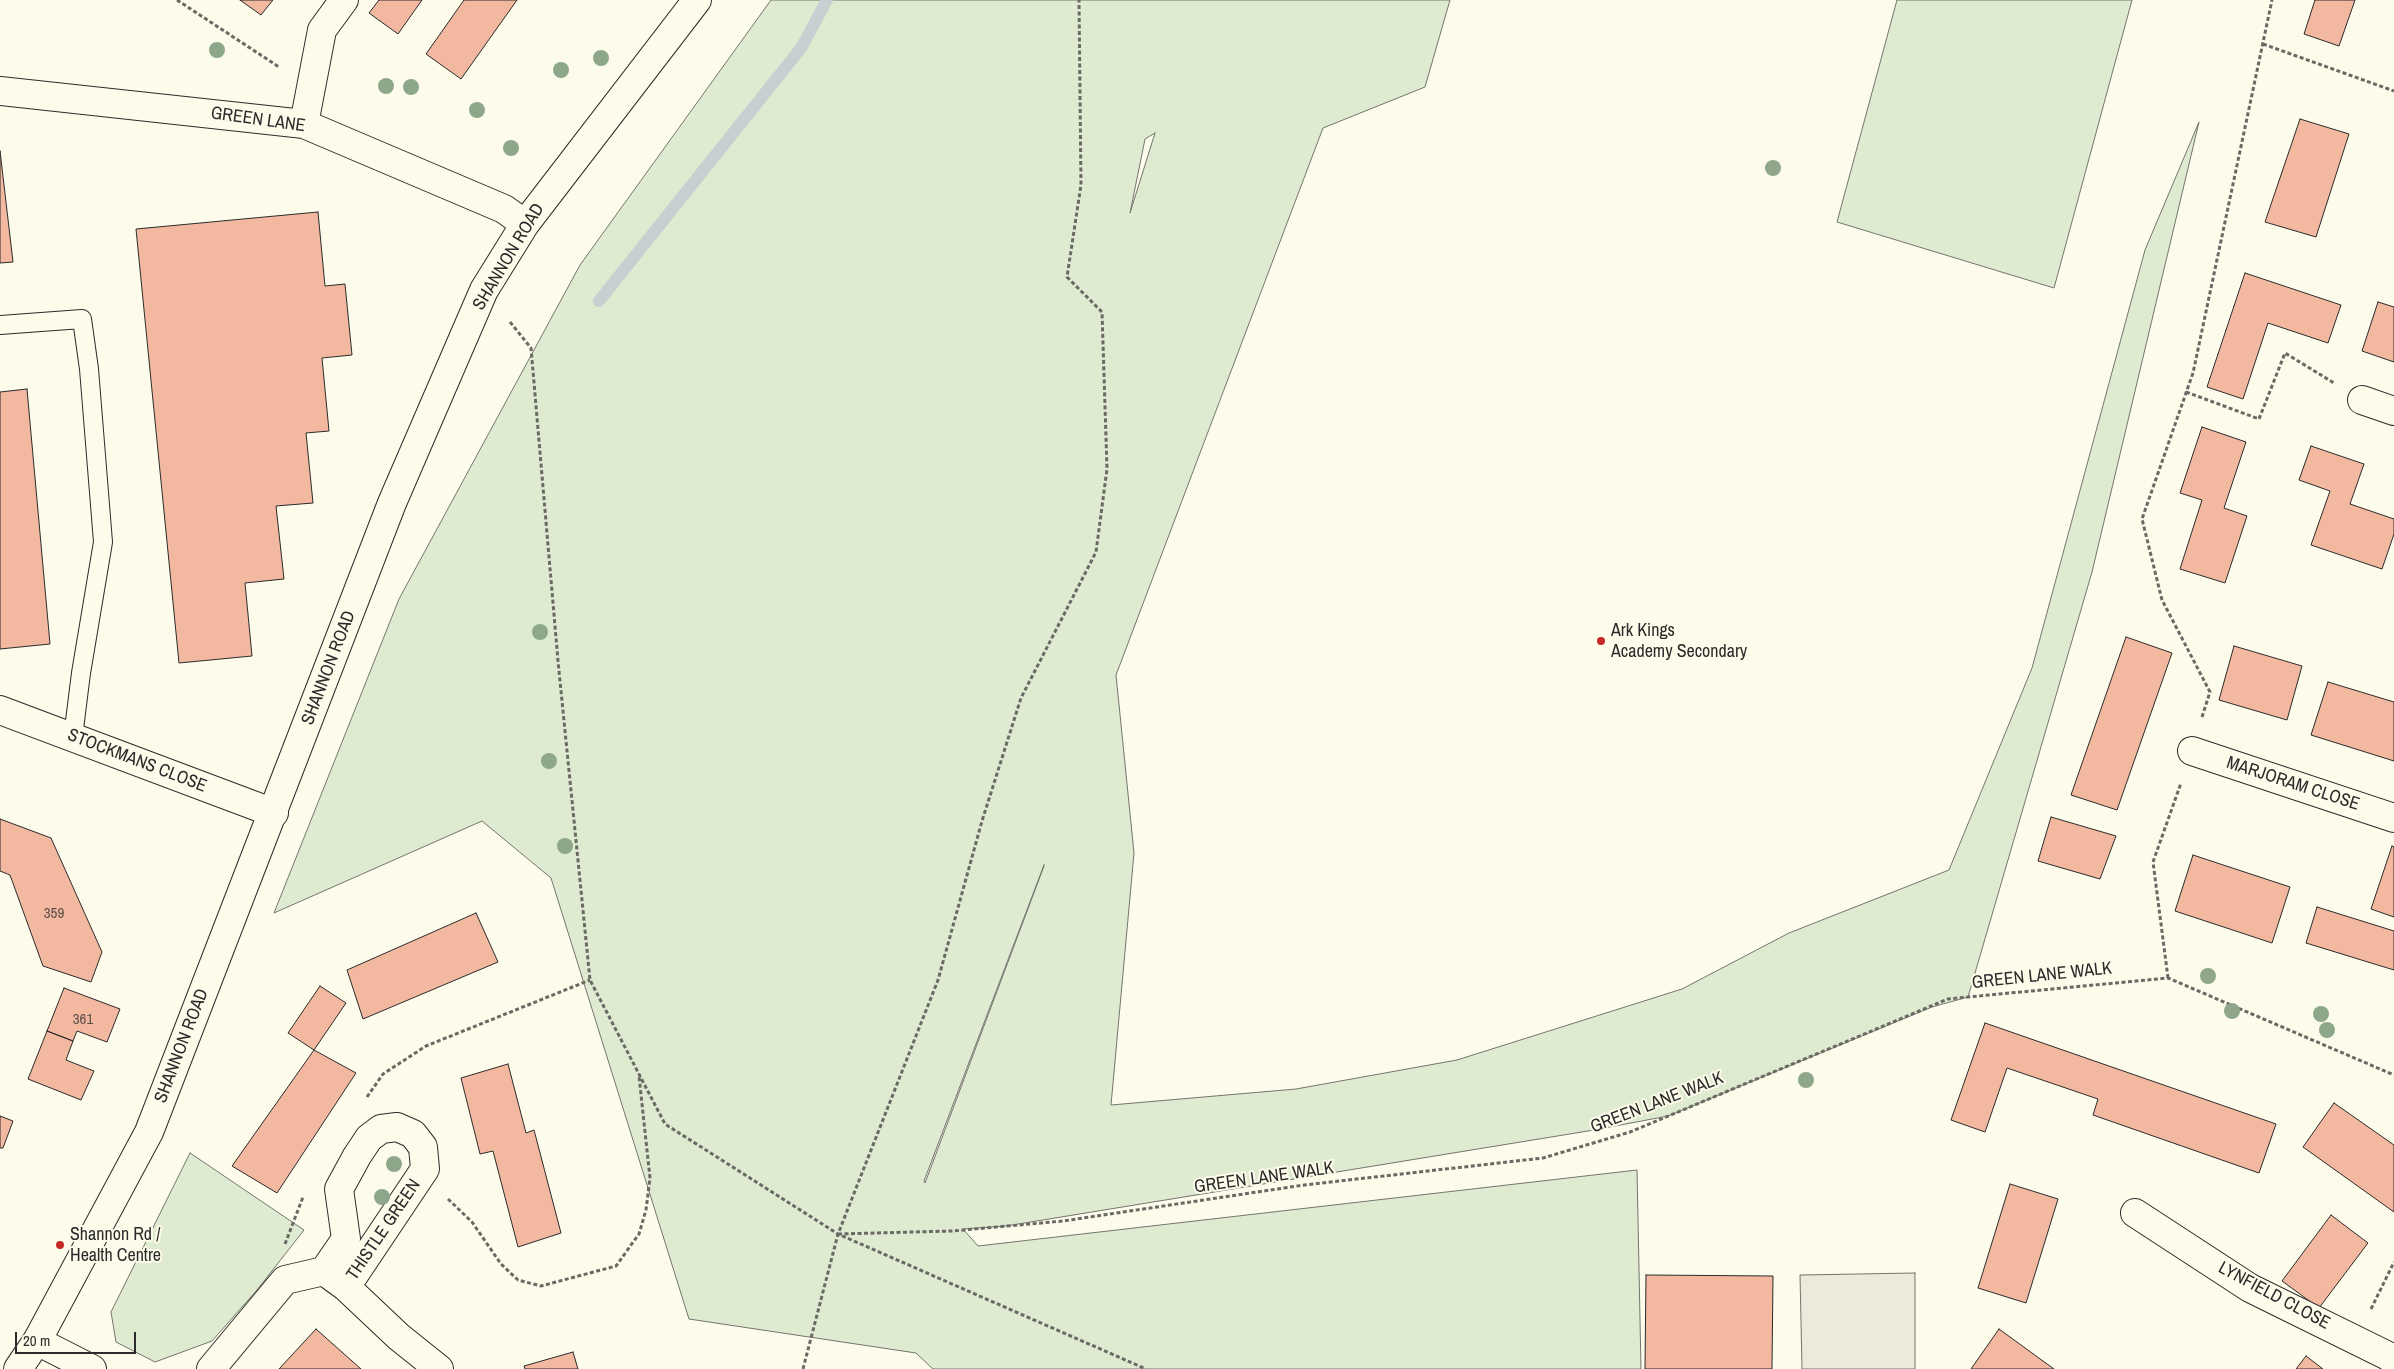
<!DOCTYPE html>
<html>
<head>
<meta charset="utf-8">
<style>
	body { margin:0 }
	#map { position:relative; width:2394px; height:1369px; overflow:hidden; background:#fdfbea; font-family:"Archivo Narrow",sans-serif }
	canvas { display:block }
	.scale { position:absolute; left:15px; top:1332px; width:121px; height:22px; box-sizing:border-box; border:2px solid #2b2b2b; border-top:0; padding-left:6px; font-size:15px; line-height:18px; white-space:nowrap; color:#2b2b2b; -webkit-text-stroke:4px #fdfbea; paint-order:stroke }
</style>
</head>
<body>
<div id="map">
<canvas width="2394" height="1369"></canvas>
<div class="scale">20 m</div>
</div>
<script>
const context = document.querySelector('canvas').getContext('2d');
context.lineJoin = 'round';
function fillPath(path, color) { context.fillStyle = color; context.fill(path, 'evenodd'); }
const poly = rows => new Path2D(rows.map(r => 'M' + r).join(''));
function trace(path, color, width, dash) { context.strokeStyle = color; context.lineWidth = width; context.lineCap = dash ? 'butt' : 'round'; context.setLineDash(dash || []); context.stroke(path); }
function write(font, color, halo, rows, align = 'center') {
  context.font = font + ' "Archivo Narrow",sans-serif'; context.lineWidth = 4; context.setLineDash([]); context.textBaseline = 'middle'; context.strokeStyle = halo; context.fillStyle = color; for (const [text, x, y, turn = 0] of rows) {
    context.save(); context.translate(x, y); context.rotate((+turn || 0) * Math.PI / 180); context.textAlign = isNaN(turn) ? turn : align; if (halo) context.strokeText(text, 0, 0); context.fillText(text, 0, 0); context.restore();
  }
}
const green = poly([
	[771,0,1450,0,1425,87,1323,128,1116,675,1134,853,1111,1105,1296,1089,1457,1060,1682,989,1789,933,1949,870,2032,668,2145,250,2199,122,2092,572,1968,997,1932,1007,1668,1116,1594,1130,1006,1226,963,1229,978,1246,1637,1170,1641,1369,933,1369,916,1353,689,1319,551,878,482,821,274,913,399,599,580,265,771,0],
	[1155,133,1130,213,1145,139,1155,133],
	[1044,865,1044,866,925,1183,924,1181,1044,865],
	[1897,0,2132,0,2054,288,1837,222,1897,0],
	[190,1153,304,1230,257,1290,212,1341,155,1362,116,1342,111,1312,190,1153]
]);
fillPath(green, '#deebd1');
trace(green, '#74746e', 1);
const parking = poly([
	[1915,1273,1915,1369,1802,1369,1800,1275,1915,1273]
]);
fillPath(parking, '#eceadb');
trace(parking, '#74746e', 1);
trace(poly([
	[599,301,801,48,827,0]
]), '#c7d0d0', 12);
const building = poly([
	[240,0,273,0,261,15,240,0],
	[379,0,422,0,398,34,369,13,379,0],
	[464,0,517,0,461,79,426,54,464,0],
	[2315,0,2355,0,2339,46,2304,34,2315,0],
	[2300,119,2349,134,2316,237,2265,222,2300,119],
	[0,151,13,262,0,263,0,151],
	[318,212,325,286,345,284,352,355,322,358,329,431,306,433,313,503,276,506,284,579,245,583,252,656,179,663,136,229,318,212],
	[2245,273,2341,305,2328,343,2268,323,2243,399,2207,387,2245,273],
	[2378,302,2394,307,2394,362,2362,351,2378,302],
	[27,389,50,644,0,649,0,392,27,389],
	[2202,427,2246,442,2224,508,2247,516,2225,583,2180,569,2202,500,2180,493,2202,427],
	[2311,446,2364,464,2350,504,2394,519,2394,534,2382,569,2311,545,2330,491,2299,480,2311,446],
	[2126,637,2172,653,2117,810,2071,795,2126,637],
	[2234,646,2302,666,2287,720,2219,700,2234,646],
	[2328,682,2394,702,2394,761,2311,735,2328,682],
	[2051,817,2116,836,2100,879,2038,861,2051,817],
	[0,819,51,838,102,952,91,982,43,966,10,875,0,871,0,819],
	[2392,846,2394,847,2394,917,2371,909,2392,846],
	[2193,855,2290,887,2272,943,2175,911,2193,855],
	[2317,907,2394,931,2394,970,2306,943,2317,907],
	[476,913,498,962,363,1019,347,970,476,913],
	[320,986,346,1003,314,1050,288,1033,320,986],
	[64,988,120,1009,107,1042,77,1031,73,1041,47,1031,64,988],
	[1985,1023,2276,1124,2259,1173,2093,1115,2098,1099,2007,1068,1985,1132,1951,1120,1985,1023],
	[47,1031,73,1041,66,1060,94,1071,81,1100,28,1079,47,1031],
	[314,1050,356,1073,277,1193,232,1166,314,1050],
	[508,1064,526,1133,534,1130,561,1233,518,1247,493,1151,480,1154,461,1078,508,1064],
	[2334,1103,2394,1145,2394,1212,2303,1147,2334,1103],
	[0,1116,13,1121,3,1148,0,1148,0,1116],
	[2010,1184,2058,1199,2026,1303,1978,1288,2010,1184],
	[2331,1215,2368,1243,2319,1308,2282,1281,2331,1215],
	[1646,1275,1773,1276,1772,1369,1645,1369,1646,1275],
	[316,1329,361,1369,279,1369,316,1329],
	[1999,1329,2054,1369,1971,1369,1999,1329],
	[573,1352,578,1369,525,1369,524,1366,573,1352],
	[2306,1356,2323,1369,2296,1369,2306,1356]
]);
fillPath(building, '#f2b8a0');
trace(building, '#2b2b2b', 1);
const lane = poly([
	[0,325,82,319,89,369,103,542,81,673,73,737]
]);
const street = poly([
	[304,124,322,30,344,0],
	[2362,400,2394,411],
	[0,710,274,813],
	[2192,751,2394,818],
	[2135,1213,2250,1288,2390,1357,2394,1362],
	[324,1271,346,1239,339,1189,357,1156,369,1138,381,1129,397,1127,413,1134,423,1147,425,1169,346,1287],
	[37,1341,92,1369],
	[211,1369,285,1280,324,1271,346,1287,399,1337,439,1369]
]);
const secondary = poly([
	[0,91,304,124,504,209,525,224],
	[18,1369,37,1341,149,1132,392,503,484,290,525,224,697,0]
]);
trace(lane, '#2b2b2b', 20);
trace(street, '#2b2b2b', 30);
trace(secondary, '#2b2b2b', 30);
trace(poly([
	[177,0,279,67],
	[2263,44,2394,91],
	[510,322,531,348,558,661,590,980,665,1124,838,1234,1146,1369],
	[2186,392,2259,419,2285,353,2334,383],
	[2202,717,2210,692,2162,600,2142,519,2193,373,2272,0],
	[2168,978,2153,862,2181,783],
	[367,1097,383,1074,426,1046,590,980],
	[448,1199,472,1222,501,1264,518,1280,541,1286,616,1266,639,1234,646,1210,650,1178,639,1076],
	[838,1234,952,1231,1063,1221,1304,1185,1543,1158,1630,1132,1948,999,1968,997,2168,978,2394,1075],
	[285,1244,303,1197],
	[2371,1309,2394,1262],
	[803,1369,838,1234,938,980,982,821,1021,698,1096,552,1107,469,1102,312,1067,277,1081,185,1079,0]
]), '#6a6964', 3, [4, 2.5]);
trace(lane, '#fdfbea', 18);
trace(street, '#fdfbea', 28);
trace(secondary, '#fdfbea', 28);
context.fillStyle = '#8ea78a';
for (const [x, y] of [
	[217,50],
	[601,58],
	[561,70],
	[386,86],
	[411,87],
	[477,110],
	[511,148],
	[1773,168],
	[540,632],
	[549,761],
	[565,846],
	[2208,976],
	[2232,1011],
	[2321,1014],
	[2327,1030],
	[1806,1080],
	[394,1164],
	[382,1197]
]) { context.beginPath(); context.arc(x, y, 8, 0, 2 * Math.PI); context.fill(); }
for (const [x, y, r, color] of [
	[1601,641,5,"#c62828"],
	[60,1245,5,"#c62828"]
]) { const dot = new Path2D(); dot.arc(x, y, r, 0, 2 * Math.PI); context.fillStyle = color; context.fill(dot); trace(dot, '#fdfbea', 2); }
write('15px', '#5d4e48', null, [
	["359",54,914],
	["361",83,1020]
]);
write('18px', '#2b2b2b', '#fdfbea', [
	["GREEN LANE",258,120,8],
	["SHANNON ROAD",509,257,-59],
	["SHANNON ROAD",329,668,-69],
	["STOCKMANS CLOSE",137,761,21],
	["MARJORAM CLOSE",2293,784,18],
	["GREEN LANE WALK",2042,976,-6],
	["SHANNON ROAD",182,1046,-69],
	["GREEN LANE WALK",1657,1103,-21],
	["GREEN LANE WALK",1264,1178,-8],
	["THISTLE GREEN",384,1230,-56],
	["LYNFIELD CLOSE",2274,1296,28]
]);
write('18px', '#2b2b2b', '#fdfbea', [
	["Ark Kings",1611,631],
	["Academy Secondary",1611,652],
	["Shannon Rd /",70,1235],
	["Health Centre",70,1256]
], 'left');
</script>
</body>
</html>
